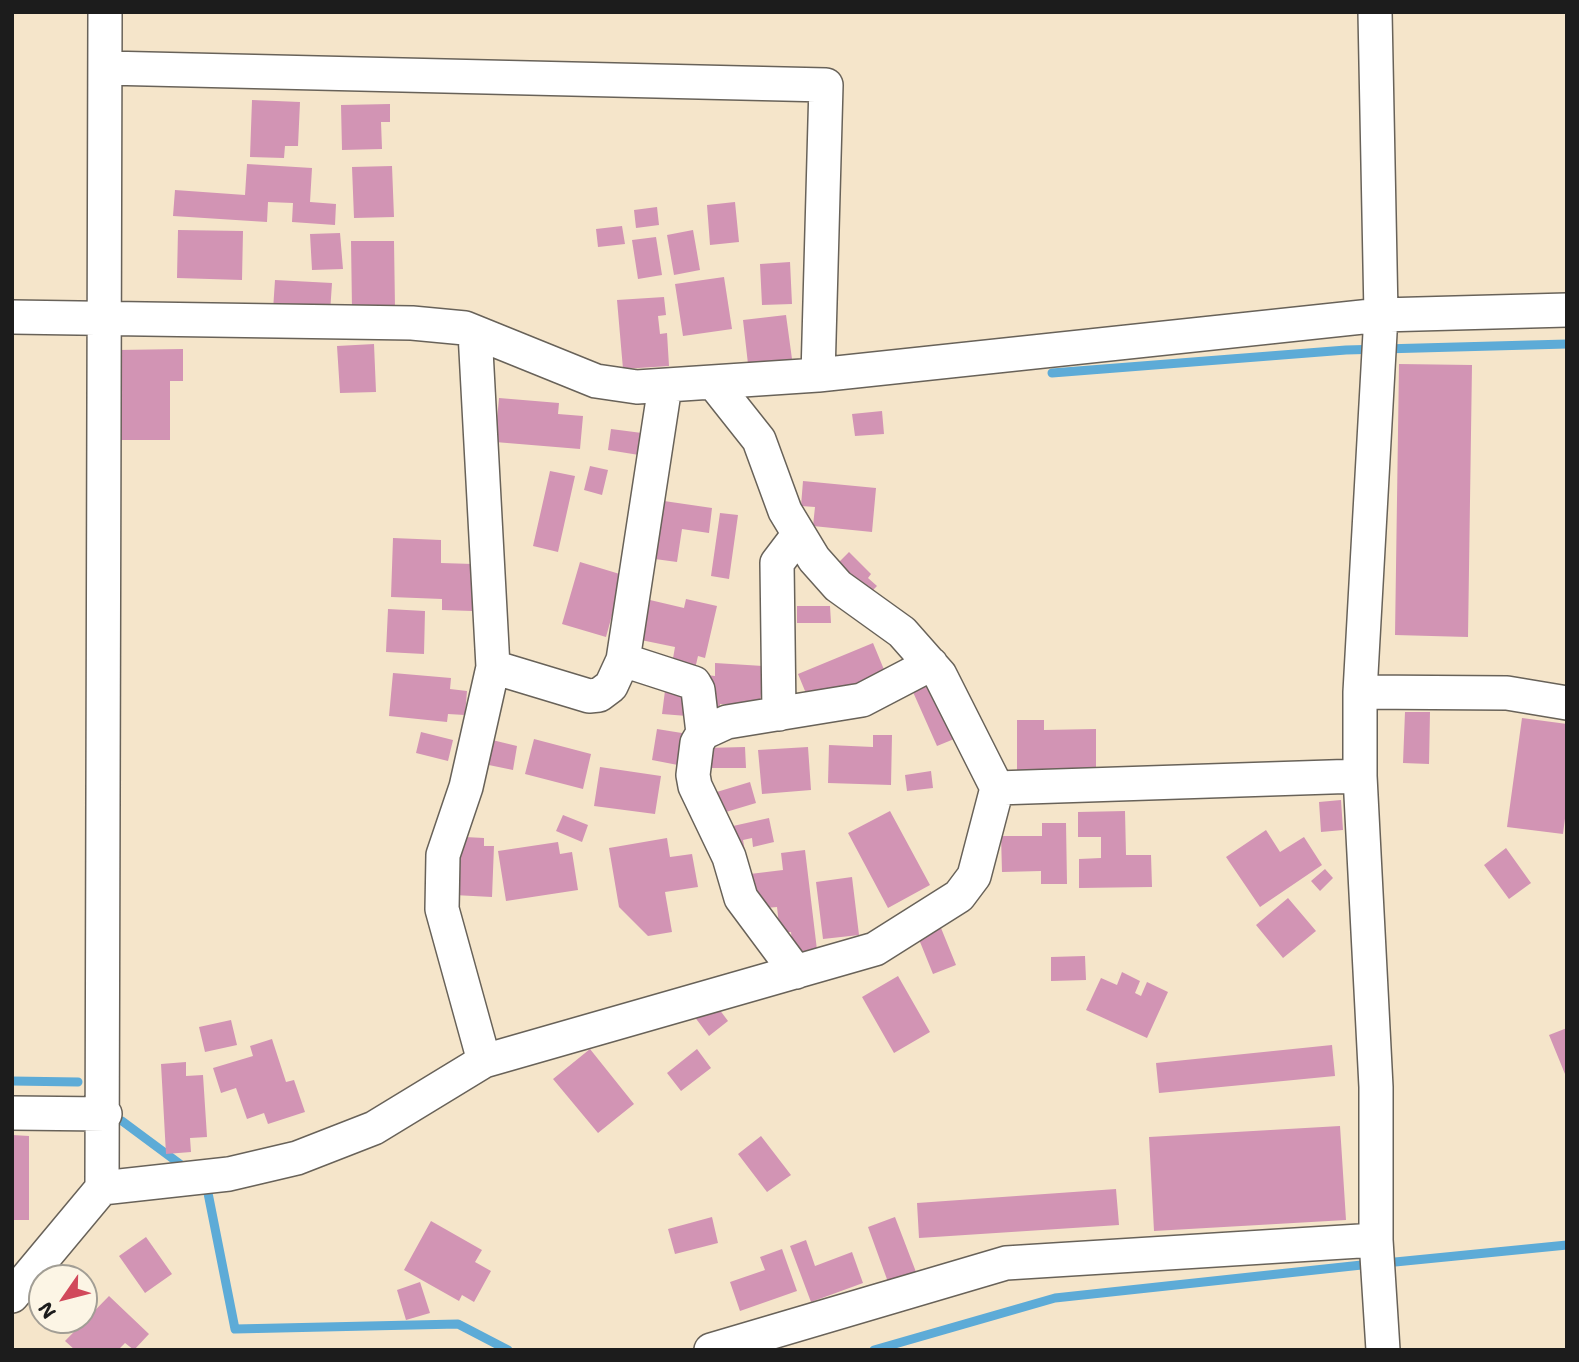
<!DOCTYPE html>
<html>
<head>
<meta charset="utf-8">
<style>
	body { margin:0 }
	#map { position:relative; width:1579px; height:1362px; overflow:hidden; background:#f5e5ca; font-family:"Shantell Sans",sans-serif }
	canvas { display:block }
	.frame { position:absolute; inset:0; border:14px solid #1c1c1c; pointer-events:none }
	.north { position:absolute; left:28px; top:1264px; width:70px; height:70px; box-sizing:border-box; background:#fcf5e5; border:2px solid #a29e95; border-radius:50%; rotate:235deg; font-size:19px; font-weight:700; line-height:28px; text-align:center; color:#1c1c1c }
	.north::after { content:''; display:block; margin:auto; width:24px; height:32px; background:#d1495b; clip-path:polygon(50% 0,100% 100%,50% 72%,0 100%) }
</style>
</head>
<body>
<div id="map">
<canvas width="1579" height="1362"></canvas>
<div class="frame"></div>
<div class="north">N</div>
</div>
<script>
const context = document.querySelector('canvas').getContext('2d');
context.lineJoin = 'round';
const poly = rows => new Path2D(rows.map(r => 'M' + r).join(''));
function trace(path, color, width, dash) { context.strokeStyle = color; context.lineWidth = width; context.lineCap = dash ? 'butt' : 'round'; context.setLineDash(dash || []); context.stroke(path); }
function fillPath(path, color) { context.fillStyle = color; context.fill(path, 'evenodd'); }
trace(poly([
	[1052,373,1346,350,1567,344],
	[12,1081,78,1082],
	[122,1121,184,1167],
	[208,1193,235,1329,458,1324,508,1350],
	[1385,1263,1567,1245],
	[874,1350,1055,1298,1371,1264]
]), '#5dabd7', 9);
fillPath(poly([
	[252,100,300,102,298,146,285,146,284,158,250,157],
	[390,104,390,122,381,122,382,149,342,150,341,105],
	[247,164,312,168,310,202,336,204,335,225,292,222,293,203,268,202,267,222,173,216,175,190,245,195],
	[392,166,394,217,354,218,352,167],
	[735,202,739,242,710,245,707,205],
	[657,207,659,225,636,228,634,210],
	[622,226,625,244,598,247,596,229],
	[178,230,243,231,242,280,177,278],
	[693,230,700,270,674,275,667,235],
	[340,233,343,269,312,270,310,234],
	[656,237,662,275,638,279,632,240],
	[351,241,394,241,395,308,352,309],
	[790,262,792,304,762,305,760,264],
	[724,277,732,329,683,336,675,284],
	[275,280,332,283,330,313,273,310],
	[664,297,666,315,658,316,660,334,667,333,669,366,623,369,617,300],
	[786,315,792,359,748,364,743,320],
	[374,344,376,392,340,393,337,346],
	[183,349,183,381,170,381,170,440,118,440,117,350],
	[1399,364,1472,365,1468,637,1395,635],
	[499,398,559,403,558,414,583,416,580,449,495,442],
	[882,411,884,434,855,436,852,414],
	[611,429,642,433,639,455,608,450],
	[590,466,608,470,602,495,584,490],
	[550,471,575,476,558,552,533,546],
	[803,481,876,488,872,532,813,526,815,507,801,506],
	[664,501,712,508,709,533,682,529,677,562,655,559],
	[720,513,738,515,729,579,711,576],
	[393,538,441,540,441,563,473,564,472,611,442,610,442,599,391,597],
	[849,552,871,574,868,578,877,586,868,595,836,565],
	[580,562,623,575,606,637,562,624],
	[686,599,717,606,705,658,698,656,695,669,672,664,675,647,641,640,650,600,684,608],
	[797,606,830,606,831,623,797,623],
	[388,609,425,611,424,654,386,652],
	[873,643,885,672,810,703,798,674],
	[715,663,763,666,760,707,720,704,719,719,706,675,715,676],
	[393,673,451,678,450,689,467,691,465,715,448,714,447,722,389,716],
	[935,682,959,737,937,746,913,692],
	[666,683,690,685,687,716,662,714],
	[1405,712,1430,712,1429,764,1403,763],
	[1522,718,1567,724,1567,803,1563,834,1507,827],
	[1017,720,1044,720,1044,730,1096,729,1096,770,1017,771],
	[657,729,688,734,683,766,652,760],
	[421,732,453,740,448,761,416,753],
	[873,735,892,735,891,785,828,783,829,745,873,747],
	[488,739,517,746,513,770,484,764],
	[534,739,591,754,583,789,525,774],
	[745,747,746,768,705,768,705,748],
	[808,747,811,790,762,794,758,750],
	[600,767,661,776,655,814,594,806],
	[931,771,933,788,907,791,905,775],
	[750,782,756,803,716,815,710,794],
	[1341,800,1343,830,1321,832,1319,802],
	[890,811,930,885,888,908,848,833],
	[1125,811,1126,855,1151,855,1152,887,1079,888,1079,859,1101,858,1101,837,1078,837,1078,812],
	[563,815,588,825,582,842,556,831],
	[769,818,774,842,753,847,752,838,743,840,747,862,724,828],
	[1042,823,1066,823,1067,884,1041,884,1041,871,1002,872,1001,836,1042,836],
	[1266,830,1280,852,1304,837,1322,865,1260,907,1226,857],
	[465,837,484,838,484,846,494,846,492,897,454,895,456,844,464,845],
	[667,838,670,857,692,854,698,887,665,892,672,932,648,936,619,907,609,848],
	[558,842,560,854,572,852,578,890,506,901,498,851],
	[1506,848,1531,883,1509,899,1484,865],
	[805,850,817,950,793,953,791,932,780,933,777,907,754,909,750,874,783,870,781,853],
	[1325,869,1333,878,1320,891,1311,881],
	[852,877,859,935,823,939,816,882],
	[1288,898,1316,931,1283,958,1256,925],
	[941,928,956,965,933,974,918,937],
	[1085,956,1086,980,1051,981,1051,957],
	[1122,972,1140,981,1135,993,1141,996,1147,982,1168,992,1147,1038,1086,1010,1101,978,1117,985],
	[898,976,930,1032,894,1053,862,997],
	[713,1001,728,1021,709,1036,694,1016],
	[231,1020,237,1045,205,1052,199,1027],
	[1567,1028,1567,1073,1565,1074,1549,1035],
	[272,1039,286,1082,294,1080,305,1112,268,1124,264,1113,247,1119,236,1088,221,1093,213,1068,253,1056,250,1046],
	[1332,1045,1335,1076,1159,1093,1156,1063],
	[590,1049,634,1104,598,1133,553,1079],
	[697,1049,711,1068,681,1091,667,1073],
	[186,1062,186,1076,203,1075,207,1137,190,1138,191,1152,166,1154,161,1064],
	[1340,1126,1346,1220,1154,1231,1149,1137],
	[12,1135,29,1136,29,1220,12,1220],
	[761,1136,791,1175,767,1192,738,1154],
	[1116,1189,1119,1225,919,1238,917,1203],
	[712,1217,718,1243,675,1254,668,1229],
	[895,1217,916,1272,888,1282,868,1227],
	[431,1221,482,1250,475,1262,491,1271,474,1302,462,1295,459,1301,404,1270],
	[146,1237,172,1274,145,1293,119,1256],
	[806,1240,815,1266,852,1252,863,1283,811,1302,790,1246],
	[782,1249,797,1291,740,1311,730,1282,765,1270,760,1257],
	[420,1282,430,1313,406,1320,397,1290],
	[109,1296,149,1334,134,1350,125,1343,118,1350,75,1350,65,1341]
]), '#d294b4');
const minor = poly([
	[1375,12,1381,315,1360,692,1360,776,1376,1087,1376,1240,1383,1350],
	[106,68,826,85,818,375],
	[12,317,412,323,465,328,596,381,637,387,818,375,1381,315,1567,310],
	[475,332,493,667,466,787,443,855,442,909,484,1061],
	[623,660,694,683,698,690,703,733],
	[493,667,589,696,599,695,611,686,623,660,665,386],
	[1360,692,1507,693,1567,703],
	[779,714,777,563,799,534],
	[997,788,1360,776],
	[796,972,741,898,729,857,695,786,693,775,697,743,703,733,727,722,862,700,931,664],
	[12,1113,105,1114],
	[102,1188,229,1174,297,1158,374,1128,484,1061,875,949,959,896,974,876,997,788,940,675,902,632,838,586,814,559,785,511,759,440,713,382],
	[12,1296,102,1188,105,12],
	[711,1350,1006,1263,1376,1240]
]);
trace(minor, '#686259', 36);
trace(minor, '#fff', 33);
</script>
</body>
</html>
